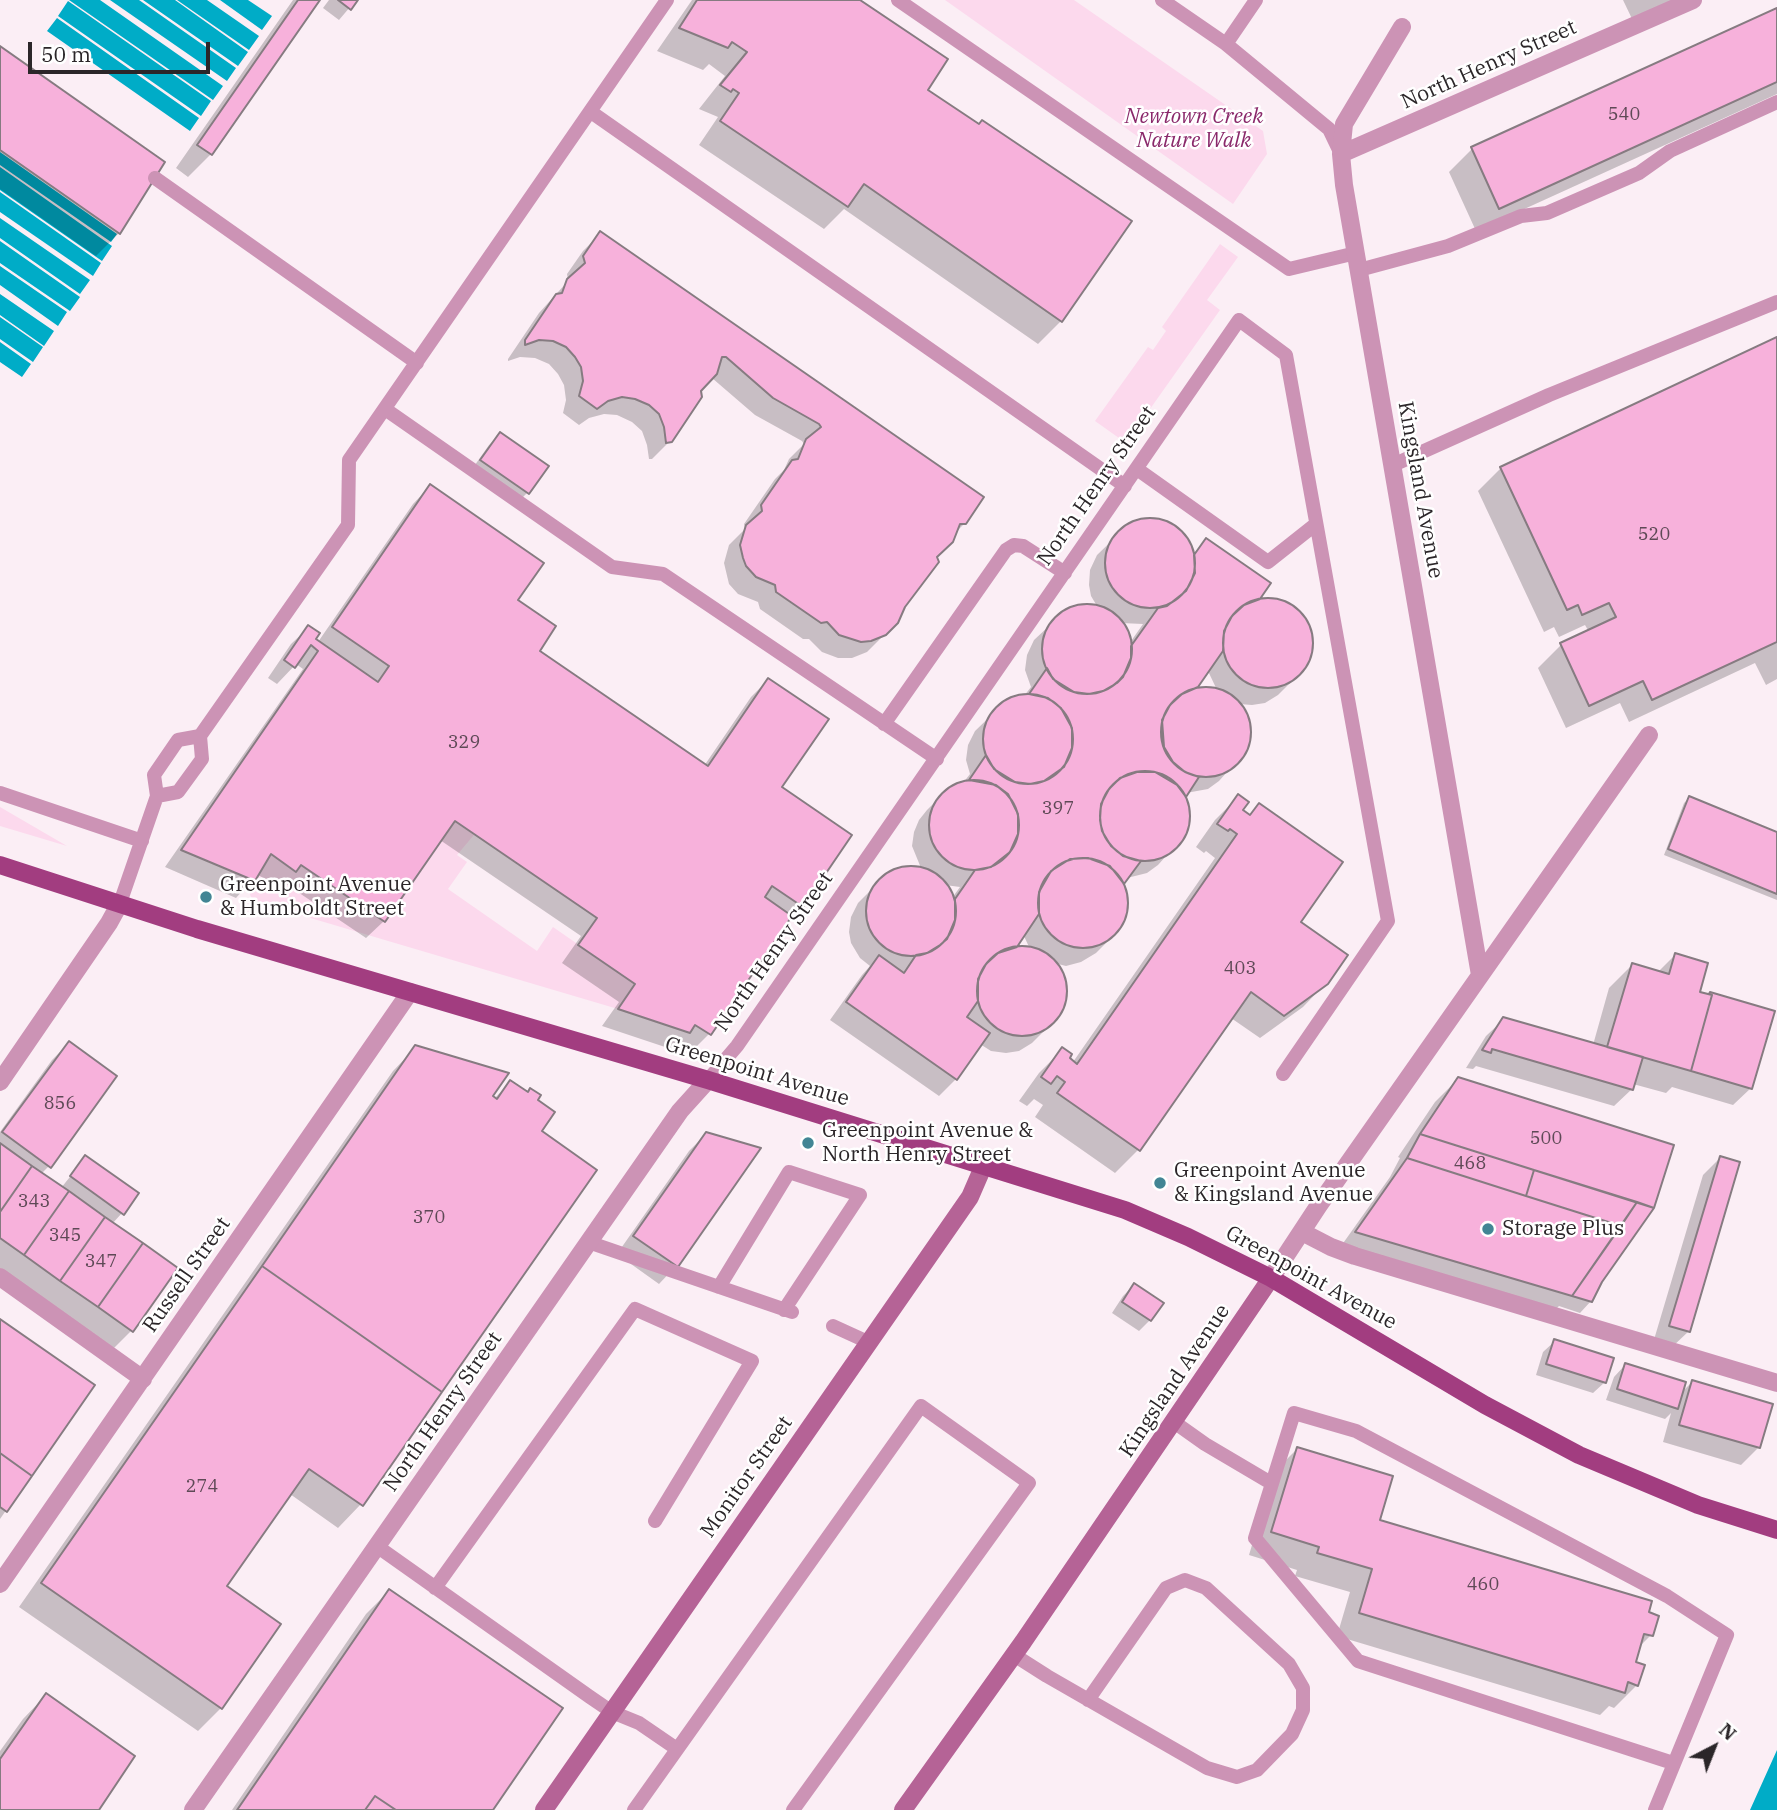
<!DOCTYPE html>
<html>
<head>
<meta charset="utf-8">
<style>
	body { margin:0 }
	#map { position:relative; width:1777px; height:1810px; overflow:hidden; background:#fbeef5; font-family:"IBM Plex Serif",serif }
	canvas { display:block }
	.north { position:absolute; left:1679px; top:1712px; width:70px; height:70px; -webkit-text-stroke:5px #fff; paint-order:stroke; rotate:42deg; font-size:19px; font-weight:700; line-height:28px; text-align:center; color:#2b2629 }
	.north::after { content:''; display:block; margin:auto; width:24px; height:32px; background:#2b2629; clip-path:polygon(50% 0,100% 100%,50% 72%,0 100%) }
	.scale { position:absolute; left:28px; top:42px; width:182px; height:32px; box-sizing:border-box; border:4px solid #2b2629; border-top:0; padding-left:9px; font-size:21px; line-height:24px; white-space:nowrap; color:#2b2629; -webkit-text-stroke:5px #fff; paint-order:stroke }
</style>
</head>
<body>
<div id="map">
<canvas width="1777" height="1810"></canvas>
<div class="north">N</div>
<div class="scale">50 m</div>
</div>
<script>
const context = document.querySelector('canvas').getContext('2d');
context.lineJoin = 'round';
function fillPath(path, color) { context.fillStyle = color; context.fill(path, 'evenodd'); }
const poly = rows => new Path2D(rows.map(r => 'M' + r).join(''));
function trace(path, color, width, dash) { context.strokeStyle = color; context.lineWidth = width; context.lineCap = dash ? 'butt' : 'round'; context.setLineDash(dash || []); context.stroke(path); }
function write(font, color, halo, rows, align = 'center') {
  context.font = font + ' "IBM Plex Serif",serif'; context.lineWidth = 5; context.setLineDash([]); context.textBaseline = 'middle'; context.strokeStyle = halo; context.fillStyle = color; for (const [text, x, y, turn = 0] of rows) {
    context.save(); context.translate(x, y); context.rotate((+turn || 0) * Math.PI / 180); context.textAlign = isNaN(turn) ? turn : align; if (halo) context.strokeText(text, 0, 0); context.fillText(text, 0, 0); context.restore();
  }
}
fillPath(poly([
	[945,0,1074,0,1263,131,1267,154,1233,204],
	[1220,244,1238,257,1207,300,1220,310,1126,443,1095,421,1148,347,1153,350,1166,331,1162,327],
	[0,807,67,846,0,826],
	[455,821,474,835,457,855,467,862,448,889,537,951,553,927,635,984,618,1009,253,901,241,876,255,881,271,854,296,871,301,865,385,922]
]), '#fcd9ed');
fillPath(poly([
	[69,0,100,0,223,86,213,100],
	[110,0,139,0,236,68,227,81],
	[143,0,175,0,248,52,238,66],
	[177,0,207,0,259,36,249,50],
	[220,0,248,0,272,16,262,30],
	[68,1,211,101,201,116,58,16],
	[57,18,199,118,190,131,47,31],
	[0,152,117,234,111,242,0,165],
	[0,167,112,246,102,261,0,190],
	[0,192,101,263,93,276,0,212],
	[0,218,90,280,80,294,0,238],
	[0,241,80,297,70,311,0,263],
	[0,266,67,312,58,326,0,285],
	[0,294,54,331,44,346,0,315],
	[0,317,43,347,33,362,0,339],
	[0,342,31,364,22,377,0,362],
	[1777,1750,1777,1810,1750,1810]
]), '#00acc7');
fillPath(poly([
	[293,0,318,0,211,154,188,177,176,168],
	[329,0,356,0,339,20,323,8],
	[692,0,857,0,925,90,1061,321,1038,344,844,209,824,229,699,145,718,117,699,109,725,76,709,64,703,70,657,51],
	[1623,0,1682,0,1634,23],
	[1777,10,1777,94,1476,231,1449,172,1472,149],
	[0,48,119,233,96,256,0,189],
	[600,234,965,523,957,531,949,545,936,558,903,606,897,622,867,652,852,658,838,658,822,652,809,639,803,639,760,609,758,602,738,594,729,584,724,563,729,545,745,529,744,524,775,479,784,470,789,459,804,444,802,441,755,415,712,378,699,391,670,441,652,459,649,459,647,445,642,431,632,422,617,415,604,414,589,418,579,425,563,413,566,400,564,385,558,374,549,364,535,358,520,357,508,361,508,359,539,313,568,281,567,274,583,251],
	[1777,339,1777,679,1766,685,1755,663,1629,722,1620,703,1566,728,1538,668,1561,645,1589,632,1585,625,1559,637,1554,627,1544,632,1478,491,1501,468],
	[501,434,546,466,527,493,516,504,470,472,489,445],
	[430,486,516,601,537,651,704,766,751,697,768,680,780,788,849,836,801,906,786,921,709,1034,692,1051,678,1042,671,1049,602,1026,619,1002,562,963,581,936,440,840,384,921,366,938,283,882,278,888,257,874,236,898,165,867,303,669,296,664,277,684,268,678,291,644,309,627,313,639,318,642,413,504],
	[1144,520,1161,521,1170,524,1182,534,1192,555,1207,540,1257,600,1278,601,1300,614,1310,633,1310,653,1302,671,1278,695,1265,703,1252,705,1239,704,1245,712,1249,725,1249,739,1245,752,1219,781,1208,789,1186,793,1184,797,1188,810,1188,823,1184,836,1158,865,1147,873,1127,878,1123,883,1127,901,1126,915,1114,935,1096,953,1081,962,1066,966,1054,963,1064,981,1065,1001,1056,1019,1032,1043,1019,1051,1006,1053,991,1051,980,1044,956,1079,939,1096,830,1020,862,975,870,966,860,958,851,943,849,932,851,917,858,903,888,873,904,868,921,868,912,846,914,832,919,820,927,810,945,792,963,783,970,774,966,760,968,745,975,731,1005,702,1024,696,1031,687,1025,670,1027,655,1034,640,1064,612,1080,605,1097,606,1091,596,1089,585,1090,570,1097,555,1127,526],
	[1121,623,1143,624,1129,644,1129,638],
	[1208,671,1217,690,1195,689],
	[945,885,960,887,952,898],
	[1023,934,1030,949,1013,948],
	[1238,797,1241,811,1248,816,1259,805,1298,923,1327,982,1303,1007,1260,1038,1231,1018,1138,1150,1115,1173,1035,1117,1043,1105,1034,1099,1027,1106,1019,1101,1039,1073,1062,1050,1067,1058,1073,1062,1215,858,1206,851,1204,853,1196,847,1215,820],
	[1689,798,1777,834,1777,900,1664,855,1684,803],
	[1675,955,1751,1088,1733,1105,1672,1087,1666,1093,1633,1084,1632,1089,1614,1106,1476,1066,1473,1069,1466,1068,1486,1036,1504,1019,1593,1045,1609,988,1632,965,1658,972],
	[69,1043,49,1166,41,1174,61,1188,86,1157,122,1213,112,1224,131,1331,114,1348,0,1268,0,1132,52,1060],
	[416,1047,494,1099,510,1082,536,1100,539,1132,361,1504,338,1528,290,1494,225,1587,221,1708,198,1731,19,1607,393,1071],
	[1458,1079,1600,1281,1591,1301,1580,1313,1559,1306,1547,1318,1334,1256,1390,1177,1400,1158,1398,1157,1435,1102],
	[706,1134,676,1266,659,1284,617,1254,689,1151],
	[1720,1158,1689,1331,1671,1348,1653,1343,1703,1175],
	[1134,1285,1150,1320,1139,1331,1112,1313,1123,1296],
	[0,1321,93,1385,0,1519],
	[1555,1341,1605,1382,1593,1393,1536,1375,1543,1352],
	[1625,1365,1680,1394,1692,1382,1770,1405,1758,1448,1741,1465,1663,1442,1671,1413,1665,1419,1606,1400,1614,1377],
	[1297,1449,1378,1521,1651,1635,1638,1648,1634,1663,1637,1685,1614,1708,1609,1706,1600,1715,1337,1636,1350,1592,1295,1576,1297,1570,1249,1555,1274,1472],
	[389,1591,491,1810,232,1810,366,1614],
	[46,1695,96,1810,0,1810,0,1751,23,1719]
]), '#0003');
const building = poly([
	[298,0,320,0,212,155,197,145,298,0],
	[338,0,358,0,351,10,338,0],
	[697,0,860,0,948,59,928,90,979,124,982,120,1132,221,1062,322,864,184,848,207,720,121,739,93,733,89,731,92,720,85,747,52,732,42,728,48,679,28,697,0],
	[1777,8,1777,82,1499,209,1471,147,1777,8],
	[0,46,165,162,120,234,0,150,0,46],
	[600,231,984,497,966,524,960,524,953,542,937,557,939,562,905,607,898,623,886,635,871,641,861,642,839,635,827,622,821,623,776,592,775,585,756,577,746,566,743,558,740,545,746,525,762,511,761,505,792,460,798,459,806,439,821,427,819,424,773,398,726,357,722,357,717,374,701,391,702,397,672,442,666,443,664,427,659,414,649,405,635,399,622,397,608,401,597,409,579,396,583,381,581,367,575,357,566,347,553,341,539,340,525,345,525,340,556,294,562,293,567,279,585,263,583,256,600,231],
	[1777,337,1777,642,1652,700,1643,681,1589,706,1560,643,1616,617,1609,603,1582,615,1578,605,1567,610,1500,467,1777,337],
	[500,432,549,466,529,494,480,460,500,432],
	[430,484,544,563,518,600,556,626,540,651,708,766,768,678,829,719,782,787,852,835,803,907,772,886,765,897,792,916,711,1035,695,1025,690,1033,618,1009,635,984,578,945,597,918,455,821,385,922,301,865,296,872,271,854,255,881,181,850,318,651,311,645,295,668,284,660,308,625,320,633,316,639,378,682,389,666,332,627,430,484],
	'1105 563a45 45 0 1 1 90 0a45 45 0 1 1-90 0Z',
	[1206,538,1271,583,1260,599,1244,605,1232,616,1224,631,1223,651,1198,687,1182,694,1170,705,1162,720,1164,747,1173,762,1185,772,1199,777,1186,797,1177,785,1155,772,1137,772,1120,778,1109,789,1101,804,1100,820,1102,831,1111,846,1123,856,1141,861,1124,884,1110,866,1088,858,1070,859,1051,871,1039,892,1039,914,1017,947,998,953,986,964,978,979,978,1001,967,1017,990,1033,957,1080,846,1002,879,955,904,973,916,955,927,953,940,945,947,939,955,920,955,899,975,870,991,867,1010,852,1018,834,1018,814,1008,794,996,785,969,780,986,755,994,769,1015,782,1030,784,1044,781,1064,767,1072,748,1072,728,1061,708,1048,698,1029,694,1047,668,1053,679,1074,692,1089,694,1103,691,1117,683,1123,677,1131,658,1131,646,1158,608,1167,606,1186,591,1195,573,1194,555,1206,538],
	'1223 643a45 45 0 1 1 90 0a45 45 0 1 1-90 0Z',
	'1042 649a45 45 0 1 1 90 0a45 45 0 1 1-90 0Z',
	'1161 732a45 45 0 1 1 90 0a45 45 0 1 1-90 0Z',
	'983 739a45 45 0 1 1 90 0a45 45 0 1 1-90 0Z',
	'1100 816a45 45 0 1 1 90 0a45 45 0 1 1-90 0Z',
	'929 825a45 45 0 1 1 90 0a45 45 0 1 1-90 0Z',
	[1238,794,1249,802,1243,810,1250,815,1259,803,1343,862,1301,922,1348,955,1328,984,1284,1016,1251,992,1140,1151,1057,1093,1065,1082,1057,1076,1051,1084,1041,1077,1062,1047,1072,1054,1070,1058,1077,1064,1237,834,1230,829,1228,831,1217,824,1238,794],
	[1689,796,1777,832,1777,894,1668,849,1689,796],
	'1038 903a45 45 0 1 1 90 0a45 45 0 1 1-90 0Z',
	'866 911a45 45 0 1 1 90 0a45 45 0 1 1-90 0Z',
	'977 991a45 45 0 1 1 90 0a45 45 0 1 1-90 0Z',
	[1675,953,1708,963,1700,992,1712,995,1691,1071,1607,1047,1632,963,1669,974,1675,953],
	[1710,992,1775,1011,1752,1089,1691,1071,1712,995,1709,994,1710,992],
	[1503,1017,1643,1057,1633,1090,1492,1049,1491,1053,1482,1050,1503,1017],
	[69,1041,117,1076,51,1168,2,1132,69,1041],
	[415,1045,509,1073,493,1096,497,1099,510,1080,528,1092,530,1088,541,1095,538,1100,555,1112,542,1131,597,1170,442,1392,262,1266,415,1045],
	[1458,1077,1674,1145,1654,1208,1420,1134,1458,1077],
	[706,1132,761,1148,678,1267,633,1236,706,1132],
	[1420,1134,1534,1170,1526,1196,1407,1158,1420,1134],
	[0,1143,32,1166,0,1212,0,1143],
	[85,1155,139,1193,124,1215,70,1176,85,1155],
	[1720,1156,1740,1162,1690,1332,1669,1326,1720,1156],
	[1407,1158,1526,1196,1621,1226,1572,1296,1355,1232,1407,1158],
	[32,1166,69,1191,24,1255,0,1238,0,1212,32,1166],
	[1534,1170,1637,1202,1621,1226,1526,1196,1534,1170],
	[69,1191,105,1217,60,1281,24,1255,69,1191],
	[1637,1202,1654,1208,1602,1282,1592,1302,1572,1296,1637,1202],
	[105,1217,143,1243,98,1307,60,1281,105,1217],
	[143,1243,178,1268,133,1332,98,1307,143,1243],
	[262,1266,442,1392,363,1506,309,1469,227,1586,281,1624,222,1709,41,1583,262,1266],
	[1134,1283,1164,1303,1151,1321,1122,1302,1134,1283],
	[0,1319,95,1385,32,1476,0,1453,0,1319],
	[1554,1339,1614,1358,1606,1383,1546,1364,1554,1339],
	[1625,1363,1686,1382,1678,1409,1617,1389,1625,1363],
	[1692,1380,1773,1404,1760,1448,1679,1425,1692,1380],
	[1297,1447,1393,1476,1380,1520,1652,1601,1649,1612,1659,1616,1653,1636,1644,1634,1636,1662,1645,1665,1638,1686,1628,1682,1625,1693,1359,1613,1372,1569,1317,1553,1319,1547,1271,1532,1297,1447],
	[0,1453,32,1476,7,1512,0,1507,0,1453],
	[389,1589,563,1708,493,1810,396,1810,375,1796,365,1810,237,1810,389,1589],
	[46,1693,135,1756,99,1810,0,1810,0,1759,46,1693],
	[375,1796,396,1810,365,1810,375,1796]
]);
fillPath(building, '#f7b1db');
trace(building, '#867b81', 2);
trace(poly([
	[898,0,1289,269,1356,253],
	[1162,0,1226,44],
	[1256,0,1226,44,1329,129,1341,154],
	[591,112,1125,486],
	[155,178,417,363],
	[1359,270,1448,246,1521,216,1547,213,1639,173,1670,151,1777,102],
	[385,409,612,567,663,574,937,759],
	[1393,465,1549,395,1777,302],
	[1137,469,1268,562,1316,524],
	[884,724,1006,550,1014,545,1023,546,1065,573],
	[0,793,142,841],
	[157,796,178,792,202,759,200,736,348,525,349,460,667,0],
	[120,903,157,796,154,775,178,740,200,736],
	[708,1080,737,1046,1239,320,1286,355,1388,921,1283,1074],
	[588,1242,792,1312],
	[719,1287,789,1172,860,1195,784,1310],
	[833,1326,868,1342],
	[1174,1422,1205,1444,1271,1483],
	[378,1547,590,1697,612,1712,639,1723,677,1749],
	[435,1588,635,1309,752,1361,655,1521],
	[1014,1655,1047,1676,1207,1768,1237,1777,1257,1770,1292,1734,1303,1710,1303,1688,1289,1664,1206,1588,1185,1580,1166,1588,1088,1700],
	[634,1810,921,1406,1029,1483,793,1810],
	[1655,1810,1727,1635,1667,1596,1356,1431,1294,1413,1255,1538,1358,1661,1673,1763]
]), '#cc93b5', 14);
trace(poly([
	[1402,27,1344,124,1341,154,1344,185,1480,975],
	[1341,154,1693,0],
	[0,1082,109,923,120,903],
	[1302,1232,1331,1247,1355,1256,1777,1383],
	[0,1277,143,1379],
	[1271,1278,1319,1205,1649,735],
	[0,1584,410,992],
	[193,1810,680,1111,708,1080]
]), '#cc93b5', 18);
trace(poly([
	[544,1810,970,1197,983,1167],
	[903,1810,1023,1642,1271,1278]
]), '#b56396', 18);
trace(poly([
	[0,865,197,929,708,1080,1125,1210,1188,1237,1271,1278,1485,1405,1579,1455,1698,1505,1777,1530]
]), '#a23d80', 18);
for (const [x, y, r, color] of [
	[206,897,7,"#428594"],
	[808,1143,7,"#428594"],
	[1160,1183,7,"#428594"],
	[1488,1229,7,"#428594"]
]) { const dot = new Path2D(); dot.arc(x, y, r, 0, 2 * Math.PI); context.fillStyle = color; context.fill(dot); trace(dot, '#fff', 2.5); }
write('18px', '#5e4956', null, [
	["540",1624,115],
	["520",1654,535],
	["329",464,743],
	["397",1058,809],
	["403",1240,969],
	["856",60,1104],
	["500",1546,1139],
	["468",1470,1164],
	["343",34,1202],
	["370",429,1218],
	["345",65,1236],
	["347",101,1262],
	["274",202,1487],
	["460",1483,1585]
]);
write('21px', '#2b2629', '#fff', [
	["North Henry Street",1489,65,-24],
	["North Henry Street",1097,486,-55],
	["Kingsland Avenue",1420,490,80],
	["North Henry Street",774,952,-55],
	["Greenpoint Avenue",757,1072,17],
	["Russell Street",187,1275,-55],
	["Greenpoint Avenue",1311,1278,29],
	["Kingsland Avenue",1175,1381,-56],
	["North Henry Street",443,1412,-55],
	["Monitor Street",747,1477,-55]
]);
write('italic 21px', '#8a296b', '#fff', [
	["Newtown Creek",1194,117],
	["Nature Walk",1194,141]
]);
write('21px', '#2b2629', '#fff', [
	["Greenpoint Avenue",220,885],
	["& Humboldt Street",220,909],
	["Greenpoint Avenue &",822,1131],
	["North Henry Street",822,1155],
	["Greenpoint Avenue",1174,1171],
	["& Kingsland Avenue",1174,1195],
	["Storage Plus",1502,1229]
], 'left');
</script>
</body>
</html>
